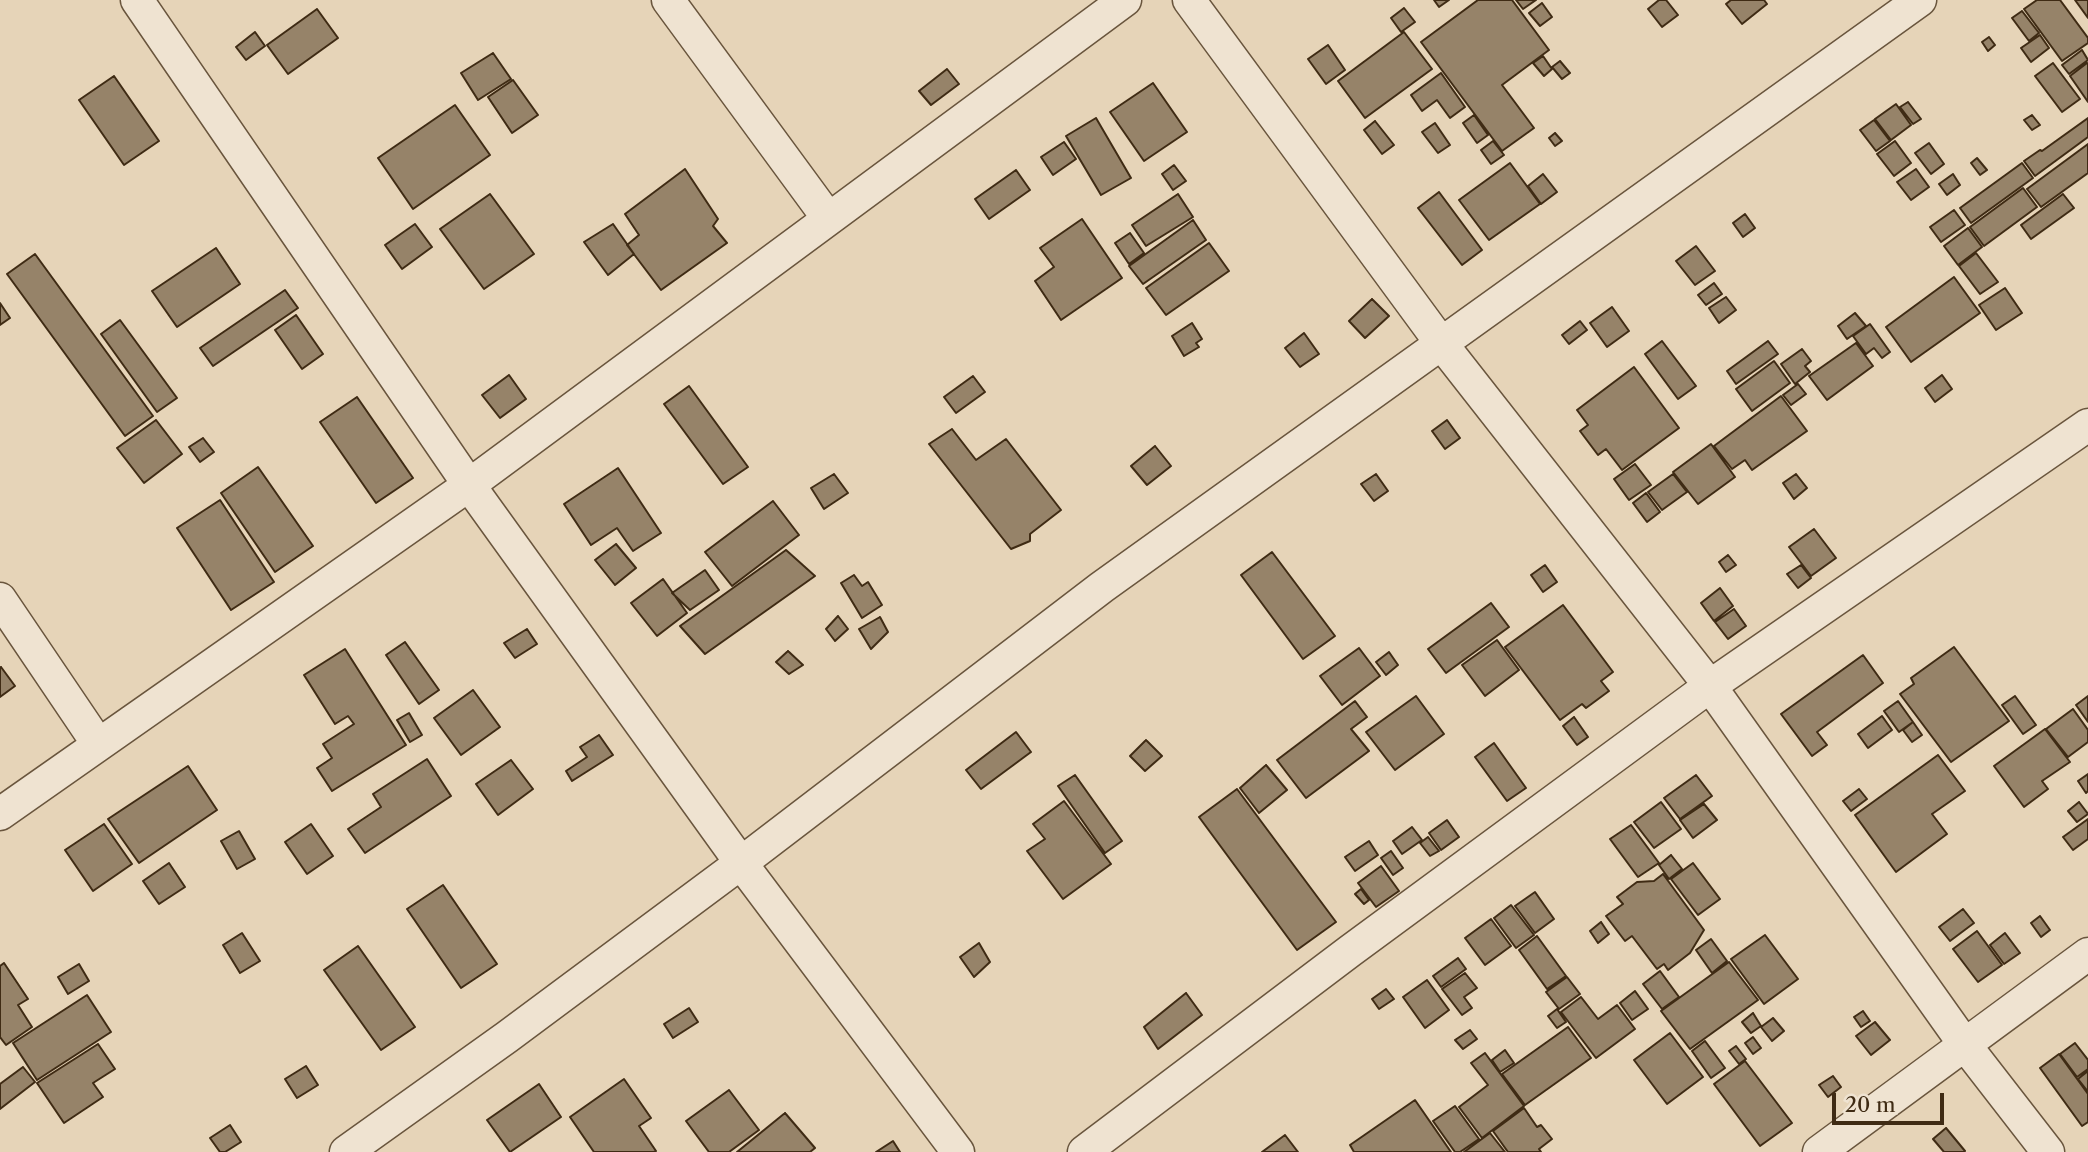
<!DOCTYPE html>
<html>
<head>
<meta charset="utf-8">
<style>
	body { margin:0 }
	#map { position:relative; width:2088px; height:1152px; overflow:hidden; background:#e6d4b8; font-family:"Libre Caslon Text",serif }
	canvas { display:block }
	.scale { position:absolute; left:1832px; top:1093px; width:112px; height:32px; box-sizing:border-box; border:4px solid #3f2b14; border-top:0; padding-left:9px; font-size:21px; line-height:24px; white-space:nowrap; color:#3f2b14; -webkit-text-stroke:5px #efe3d1; paint-order:stroke }
</style>
</head>
<body>
<div id="map">
<canvas width="2088" height="1152"></canvas>
<div class="scale">20 m</div>
</div>
<script>
const context = document.querySelector('canvas').getContext('2d');
context.lineJoin = 'round';
function fillPath(path, color) { context.fillStyle = color; context.fill(path, 'evenodd'); }
const poly = rows => new Path2D(rows.map(r => 'M' + r).join(''));
function trace(path, color, width, dash) { context.strokeStyle = color; context.lineWidth = width; context.lineCap = dash ? 'butt' : 'round'; context.setLineDash(dash || []); context.stroke(path); }
const building = poly([
	[1434,0,1449,0,1439,7,1434,0],
	[1478,0,1512,0,1549,50,1502,85,1534,128,1502,151,1421,42,1478,0],
	[1516,0,1536,0,1523,9,1516,0],
	[1659,0,1666,0,1678,15,1662,27,1648,9,1659,0],
	[1731,0,1764,0,1767,4,1742,24,1726,4,1731,0],
	[2037,0,2060,0,2088,38,2088,43,2062,61,2024,9,2037,0],
	[2075,0,2088,0,2088,18,2075,0],
	[1542,3,1552,17,1540,26,1529,13,1542,3],
	[1404,8,1415,22,1401,32,1391,18,1404,8],
	[317,9,338,38,288,74,267,45,317,9],
	[2022,11,2039,33,2029,41,2012,18,2022,11],
	[255,32,265,46,246,60,236,47,255,32],
	[1404,32,1432,69,1365,118,1338,81,1404,32],
	[2040,35,2049,48,2031,62,2021,48,2040,35],
	[1989,37,1995,45,1988,51,1982,42,1989,37],
	[1328,45,1345,70,1326,84,1308,59,1328,45],
	[2082,50,2088,60,2069,74,2062,65,2082,50],
	[493,53,511,79,478,100,461,73,493,53],
	[1543,56,1552,69,1544,76,1533,63,1543,56],
	[1560,61,1570,73,1562,79,1552,67,1560,61],
	[2053,63,2080,99,2062,112,2035,76,2053,63],
	[2087,63,2088,64,2088,102,2070,76,2087,63],
	[947,69,959,84,931,105,919,91,947,69],
	[1441,73,1465,107,1450,118,1437,100,1422,111,1411,95,1441,73],
	[114,76,159,141,124,165,79,100,114,76],
	[513,80,538,115,512,133,488,97,513,80],
	[1153,83,1187,132,1144,161,1110,112,1153,83],
	[1908,102,1921,119,1913,124,1900,107,1908,102],
	[1896,104,1911,125,1891,140,1875,119,1896,104],
	[455,105,490,155,413,209,378,158,455,105],
	[1474,115,1488,135,1477,143,1463,123,1474,115],
	[2032,115,2040,125,2032,130,2024,120,2032,115],
	[1096,118,1131,178,1101,195,1066,136,1096,118],
	[2088,118,2088,137,2035,176,2024,161,2040,150,2042,151,2088,118],
	[1874,120,1890,141,1876,151,1860,130,1874,120],
	[1375,121,1394,145,1382,154,1364,130,1375,121],
	[1435,123,1450,145,1438,153,1422,132,1435,123],
	[1555,133,1562,141,1555,146,1549,138,1555,133],
	[1493,141,1504,155,1491,164,1481,150,1493,141],
	[1895,141,1911,163,1894,176,1877,154,1895,141],
	[1064,142,1076,159,1053,175,1041,157,1064,142],
	[1929,143,1944,164,1931,174,1915,153,1929,143],
	[2088,144,2088,173,2041,207,2027,189,2088,144],
	[1977,158,1987,170,1980,175,1971,163,1977,158],
	[1510,163,1540,204,1489,240,1459,200,1510,163],
	[2022,163,2033,178,1971,223,1960,208,2022,163],
	[1174,165,1186,181,1173,190,1162,174,1174,165],
	[685,169,718,219,713,226,727,243,661,290,627,245,639,235,625,214,685,169],
	[1916,169,1929,187,1911,200,1897,182,1916,169],
	[1016,170,1030,190,989,219,975,199,1016,170],
	[1543,174,1557,192,1541,204,1528,186,1543,174],
	[1953,174,1960,185,1947,195,1939,184,1953,174],
	[2023,188,2037,207,1984,246,1970,227,2023,188],
	[1439,192,1482,250,1462,265,1418,208,1439,192],
	[490,194,534,254,484,289,440,229,490,194],
	[1178,194,1193,217,1146,246,1132,225,1178,194],
	[2063,194,2074,208,2031,239,2021,225,2063,194],
	[1954,210,1965,225,1941,242,1930,227,1954,210],
	[1745,214,1755,228,1743,237,1733,223,1745,214],
	[1082,219,1122,278,1061,320,1035,281,1054,267,1040,248,1082,219],
	[1193,220,1206,240,1143,284,1129,266,1193,220],
	[415,224,432,247,402,269,385,245,415,224],
	[613,224,634,254,608,275,584,242,613,224],
	[1968,228,1982,247,1958,265,1944,246,1968,228],
	[1130,233,1144,253,1129,264,1115,243,1130,233],
	[1209,243,1229,271,1166,315,1146,288,1209,243],
	[1696,246,1715,271,1695,285,1676,261,1696,246],
	[216,248,240,284,177,327,152,291,216,248],
	[1976,253,1998,282,1980,294,1959,266,1976,253],
	[35,254,153,416,125,436,7,274,35,254],
	[1954,277,1980,313,1911,362,1886,327,1954,277],
	[1714,283,1722,294,1706,305,1698,295,1714,283],
	[2005,288,2022,313,1996,330,1979,305,2005,288],
	[285,290,298,308,213,366,200,348,285,290],
	[1726,297,1736,310,1719,323,1709,308,1726,297],
	[1372,299,1389,316,1365,338,1349,321,1372,299],
	[0,303,10,318,0,325,0,303],
	[1612,307,1629,331,1607,347,1590,323,1612,307],
	[1855,313,1866,326,1847,339,1838,326,1855,313],
	[296,315,323,354,302,369,275,330,296,315],
	[120,320,177,398,157,412,101,334,120,320],
	[1580,321,1587,330,1569,344,1562,335,1580,321],
	[1192,323,1202,339,1196,343,1199,347,1184,356,1172,336,1192,323],
	[1870,324,1890,352,1882,358,1874,348,1866,354,1853,336,1870,324],
	[1304,333,1319,354,1300,367,1285,348,1304,333],
	[1662,341,1696,386,1678,399,1645,354,1662,341],
	[1768,341,1778,354,1736,384,1727,371,1768,341],
	[1856,343,1873,366,1827,400,1809,376,1856,343],
	[1802,349,1811,361,1805,366,1810,372,1795,384,1781,364,1802,349],
	[1774,361,1790,383,1752,411,1736,389,1774,361],
	[1634,367,1679,428,1622,470,1606,449,1598,455,1580,431,1588,425,1577,410,1634,367],
	[509,375,526,399,500,418,482,395,509,375],
	[1942,375,1952,389,1935,402,1925,388,1942,375],
	[973,376,985,392,956,413,944,397,973,376],
	[1798,384,1806,394,1791,405,1783,395,1798,384],
	[689,386,748,467,723,484,664,404,689,386],
	[1781,396,1807,431,1752,470,1745,460,1732,469,1714,446,1781,396],
	[357,397,413,478,376,503,320,422,357,397],
	[156,420,182,454,144,483,117,448,156,420],
	[1447,420,1460,438,1445,449,1432,431,1447,420],
	[952,429,976,460,1006,439,1061,510,1030,534,1030,541,1011,549,929,444,952,429],
	[203,438,214,452,200,462,189,447,203,438],
	[1711,444,1735,477,1698,504,1673,472,1711,444],
	[1155,446,1171,466,1147,485,1131,466,1155,446],
	[1635,464,1651,485,1629,500,1614,479,1635,464],
	[258,467,313,546,275,572,221,493,258,467],
	[618,468,661,533,633,551,617,528,591,545,564,504,618,468],
	[834,474,848,493,824,509,811,488,834,474],
	[1376,474,1388,491,1374,501,1361,484,1376,474],
	[1673,474,1687,492,1662,510,1648,492,1673,474],
	[1796,474,1807,488,1794,499,1783,483,1796,474],
	[1646,493,1660,512,1647,522,1633,503,1646,493],
	[220,500,274,582,231,610,177,528,220,500],
	[773,501,799,535,732,586,705,552,773,501],
	[1814,529,1836,558,1811,576,1789,547,1814,529],
	[616,544,636,568,615,585,595,560,616,544],
	[786,550,815,576,705,654,680,626,786,550],
	[1272,552,1335,636,1303,659,1241,575,1272,552],
	[1728,555,1736,565,1726,572,1719,562,1728,555],
	[1545,565,1557,582,1543,592,1531,575,1545,565],
	[1801,565,1811,578,1798,588,1787,574,1801,565],
	[705,570,719,590,690,610,672,593,705,570],
	[854,575,862,586,868,582,882,605,862,618,841,583,854,575],
	[663,579,687,613,657,636,631,603,663,579],
	[1720,588,1733,606,1714,621,1701,603,1720,588],
	[1491,603,1509,627,1446,673,1428,649,1491,603],
	[1563,605,1613,672,1601,681,1609,691,1586,708,1582,704,1560,720,1505,647,1563,605],
	[1734,609,1746,626,1728,639,1715,622,1734,609],
	[838,616,848,629,835,641,826,629,838,616],
	[880,617,888,632,871,649,859,629,880,617],
	[527,629,537,644,515,658,504,643,527,629],
	[1497,640,1519,670,1485,696,1462,665,1497,640],
	[405,642,439,690,419,704,386,655,405,642],
	[1954,647,2009,721,1951,762,1900,694,1914,684,1911,678,1954,647],
	[1359,648,1380,676,1342,705,1320,676,1359,648],
	[345,649,406,745,332,791,317,768,332,758,323,744,354,724,348,716,335,724,304,675,345,649],
	[788,651,803,665,789,674,776,662,788,651],
	[1389,652,1398,665,1386,675,1376,662,1389,652],
	[1863,655,1883,683,1817,732,1827,745,1812,756,1781,714,1863,655],
	[1,667,15,686,0,697,0,668,1,667],
	[473,690,500,727,461,755,434,718,473,690],
	[1416,696,1444,734,1395,770,1366,732,1416,696],
	[2015,696,2036,725,2023,734,2002,705,2015,696],
	[2088,696,2088,722,2076,705,2088,696],
	[1355,701,1367,717,1351,729,1369,751,1306,798,1277,760,1355,701],
	[1898,701,1913,722,1899,732,1884,711,1898,701],
	[2073,709,2088,730,2088,742,2068,757,2046,729,2073,709],
	[409,713,422,735,410,742,397,720,409,713],
	[1882,716,1892,730,1868,748,1858,734,1882,716],
	[1574,717,1588,737,1577,745,1563,726,1574,717],
	[1913,722,1922,735,1912,742,1903,730,1913,722],
	[2045,729,2070,762,2042,781,2048,789,2024,807,1994,766,2045,729],
	[1016,732,1031,752,981,789,966,770,1016,732],
	[599,735,613,755,572,781,566,771,587,757,580,747,599,735],
	[1146,740,1162,756,1145,771,1130,756,1146,740],
	[1494,743,1526,788,1507,801,1475,757,1494,743],
	[1938,755,1965,791,1932,814,1947,834,1896,872,1855,815,1938,755],
	[427,759,451,796,365,853,348,829,381,807,373,794,427,759],
	[511,760,533,789,498,815,476,784,511,760],
	[1266,765,1287,790,1259,813,1240,788,1266,765],
	[188,766,217,810,139,863,108,819,188,766],
	[2088,774,2088,791,2086,793,2078,781,2088,774],
	[1075,775,1122,841,1105,853,1058,786,1075,775],
	[1696,775,1712,796,1680,819,1664,798,1696,775],
	[1237,789,1336,922,1297,950,1199,817,1237,789],
	[1859,789,1867,799,1851,811,1843,801,1859,789],
	[1064,801,1111,864,1063,899,1027,851,1045,839,1033,824,1064,801],
	[1661,802,1681,829,1654,848,1634,822,1661,802],
	[2079,802,2088,814,2077,822,2068,811,2079,802],
	[1704,804,1717,820,1693,838,1680,820,1704,804],
	[2088,819,2088,839,2073,850,2063,837,2088,819],
	[1447,820,1459,837,1441,850,1429,833,1447,820],
	[104,824,132,864,93,891,65,850,104,824],
	[311,824,333,856,307,874,285,842,311,824],
	[1631,825,1659,863,1638,877,1610,839,1631,825],
	[1412,827,1422,840,1402,854,1393,841,1412,827],
	[239,831,255,859,237,869,221,841,239,831],
	[1428,837,1439,851,1430,856,1420,843,1428,837],
	[1369,841,1378,855,1355,871,1345,857,1369,841],
	[1391,851,1403,868,1393,875,1381,858,1391,851],
	[1671,855,1682,869,1669,879,1659,865,1671,855],
	[169,863,185,887,159,904,143,881,169,863],
	[1693,863,1720,899,1698,915,1671,879,1693,863],
	[1381,866,1399,891,1376,907,1358,883,1381,866],
	[1663,874,1704,930,1690,953,1668,970,1664,964,1657,969,1632,936,1625,941,1606,916,1623,904,1617,897,1637,882,1654,881,1663,874],
	[443,885,497,964,461,988,407,909,443,885],
	[1361,889,1369,900,1364,904,1355,894,1361,889],
	[1535,892,1554,919,1535,933,1515,906,1535,892],
	[1511,905,1534,935,1516,948,1494,918,1511,905],
	[1963,909,1974,923,1950,941,1939,927,1963,909],
	[2040,916,2050,930,2041,937,2031,923,2040,916],
	[1491,919,1511,946,1485,965,1465,938,1491,919],
	[1601,922,1609,934,1598,943,1590,931,1601,922],
	[1977,931,2002,965,1978,982,1953,949,1977,931],
	[242,933,260,961,240,973,223,945,242,933],
	[2005,933,2020,953,2004,964,1990,945,2005,933],
	[1765,935,1798,979,1764,1004,1731,959,1765,935],
	[1537,936,1566,976,1547,989,1519,950,1537,936],
	[1711,939,1727,961,1712,973,1696,950,1711,939],
	[979,943,990,962,974,977,960,957,979,943],
	[358,946,415,1027,381,1050,324,970,358,946],
	[1458,958,1466,969,1441,987,1433,976,1458,958],
	[1729,962,1758,1000,1690,1049,1661,1011,1729,962],
	[4,963,28,999,18,1005,32,1027,6,1045,0,1037,0,966,4,963],
	[79,964,89,981,68,994,58,977,79,964],
	[1660,971,1679,997,1662,1009,1643,984,1660,971],
	[1465,973,1477,988,1464,997,1472,1008,1462,1015,1442,989,1465,973],
	[1567,977,1580,994,1559,1009,1546,992,1567,977],
	[1427,980,1449,1010,1425,1028,1403,997,1427,980],
	[1386,989,1394,999,1379,1009,1372,999,1386,989],
	[1635,991,1648,1009,1632,1020,1620,1003,1635,991],
	[1186,993,1202,1015,1158,1049,1144,1027,1186,993],
	[87,995,111,1032,37,1080,13,1043,87,995],
	[1581,997,1598,1019,1617,1005,1635,1029,1596,1058,1561,1012,1581,997],
	[689,1008,698,1022,673,1038,664,1024,689,1008],
	[1557,1009,1566,1022,1557,1028,1548,1016,1557,1009],
	[1863,1011,1870,1021,1861,1027,1854,1017,1863,1011],
	[1753,1013,1761,1026,1751,1033,1742,1022,1753,1013],
	[1773,1018,1784,1031,1772,1041,1761,1027,1773,1018],
	[1875,1022,1890,1040,1871,1055,1856,1036,1875,1022],
	[1568,1027,1591,1058,1525,1105,1502,1074,1568,1027],
	[1470,1030,1477,1039,1463,1049,1455,1040,1470,1030],
	[1670,1033,1703,1077,1667,1104,1634,1060,1670,1033],
	[1753,1037,1761,1048,1753,1054,1745,1043,1753,1037],
	[1705,1041,1725,1068,1711,1078,1692,1051,1705,1041],
	[2075,1043,2088,1060,2088,1069,2077,1077,2060,1054,2075,1043],
	[98,1044,115,1069,93,1083,103,1097,64,1123,37,1083,98,1044],
	[1736,1046,1746,1059,1739,1064,1729,1051,1736,1046],
	[1505,1050,1514,1063,1500,1072,1492,1060,1505,1050],
	[1485,1053,1524,1106,1482,1138,1459,1107,1488,1085,1471,1063,1485,1053],
	[2059,1054,2088,1094,2088,1122,2082,1126,2040,1068,2059,1054],
	[1745,1061,1792,1123,1760,1146,1714,1084,1745,1061],
	[306,1066,318,1085,297,1098,285,1079,306,1066],
	[23,1067,35,1082,0,1109,0,1084,23,1067],
	[2088,1071,2088,1092,2078,1079,2088,1071],
	[1833,1076,1841,1087,1828,1097,1819,1085,1833,1076],
	[624,1079,651,1118,639,1126,656,1151,654,1152,594,1152,570,1117,624,1079],
	[539,1084,561,1117,510,1152,487,1120,539,1084],
	[729,1090,759,1130,729,1152,709,1152,686,1121,729,1090],
	[1415,1100,1451,1152,1354,1152,1350,1145,1415,1100],
	[1455,1106,1479,1139,1460,1152,1455,1152,1433,1121,1455,1106],
	[1524,1108,1537,1127,1541,1125,1552,1139,1539,1149,1541,1152,1508,1152,1493,1131,1524,1108],
	[785,1113,815,1148,810,1152,737,1152,785,1113],
	[230,1125,241,1142,225,1152,220,1152,210,1138,230,1125],
	[1946,1128,1965,1151,1964,1152,1944,1152,1933,1139,1946,1128],
	[1490,1133,1505,1152,1464,1152,1490,1133],
	[1285,1135,1298,1152,1262,1152,1285,1135],
	[893,1141,900,1152,876,1152,893,1141]
]);
fillPath(building, '#968369');
trace(building, '#3f2b14', 2);
const minor = poly([
	[137,0,469,485,741,863,958,1152],
	[668,0,828,218],
	[1189,0,1441,343,1710,686,1965,1045,2048,1152],
	[0,599,98,744],
	[0,814,469,485,1125,0],
	[346,1152,507,1037,741,863,1102,587,1920,0],
	[1084,1152,1350,951,1710,686,2088,425],
	[1819,1152,2088,954]
]);
trace(minor, '#69553d', 35);
trace(minor, '#efe3d1', 32);
</script>
</body>
</html>
